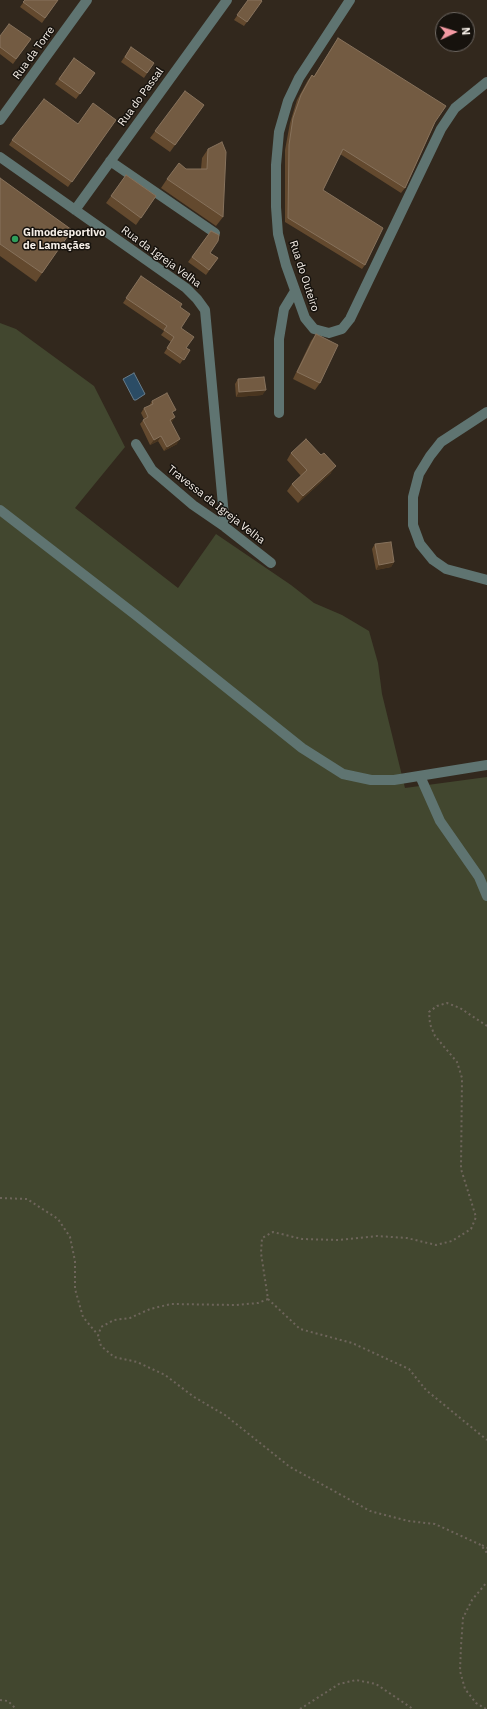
<!DOCTYPE html>
<html>
<head>
<meta charset="utf-8">
<style>
	body { margin:0 }
	#map { position:relative; width:487px; height:1709px; overflow:hidden; background:#32281d; font-family:"IBM Plex Sans",sans-serif }
	canvas { display:block }
	.north { position:absolute; left:435px; top:12px; width:40px; height:40px; box-sizing:border-box; background:#16120d; border:1px solid #706a65; border-radius:50%; rotate:86deg; font-size:11px; font-weight:700; line-height:16px; text-align:center; color:#f6efe8 }
	.north::after { content:''; display:block; margin:auto; width:14px; height:18px; background:#f49aa3; clip-path:polygon(50% 0,100% 100%,50% 72%,0 100%) }
</style>
</head>
<body>
<div id="map">
<canvas width="487" height="1709"></canvas>
<div class="north">N</div>
</div>
<script>
const context = document.querySelector('canvas').getContext('2d');
context.lineJoin = 'round';
function fillPath(path, color) { context.fillStyle = color; context.fill(path, 'evenodd'); }
const poly = rows => new Path2D(rows.map(r => 'M' + r).join(''));
function trace(path, color, width, dash) { context.strokeStyle = color; context.lineWidth = width; context.lineCap = dash ? 'butt' : 'round'; context.setLineDash(dash || []); context.stroke(path); }
function write(font, color, halo, rows, align = 'center') {
  context.font = font + ' "IBM Plex Sans",sans-serif'; context.lineWidth = 3; context.setLineDash([]); context.textBaseline = 'middle'; context.strokeStyle = halo; context.fillStyle = color; for (const [text, x, y, turn = 0] of rows) {
    context.save(); context.translate(x, y); context.rotate((+turn || 0) * Math.PI / 180); context.textAlign = isNaN(turn) ? turn : align; if (halo) context.strokeText(text, 0, 0); context.fillText(text, 0, 0); context.restore();
  }
}
fillPath(poly([
	[0,323,16,329,94,386,125,447,75,508,178,588,216,534,291,585,314,603,342,615,369,631,378,663,382,694,405,788,487,777,487,1709,0,1709]
]), '#42472f');
const water = poly([
	[134,373,145,394,136,400,134,400,123,379,134,373]
]);
fillPath(water, '#2b4c65');
trace(water, '#687d8c', 1);
trace(poly([
	[487,1026,460,1008,447,1003,437,1006,429,1012,430,1024,435,1036,457,1062,462,1078,461,1169,476,1217,471,1229,452,1241,436,1245,407,1238,377,1236,339,1240,302,1239,273,1232,262,1238,261,1253,268,1299,300,1329,352,1343,409,1369,426,1390,487,1440],
	[0,1198,27,1199,58,1219,70,1237,75,1261,75,1289,83,1317,98,1335],
	[268,1299,258,1303,236,1305,171,1304,150,1309,130,1318,114,1320,101,1327,98,1336,101,1346,114,1357,137,1362,165,1375,194,1397,225,1415,290,1467,334,1491,370,1511,408,1521,435,1524,481,1545,487,1553],
	[482,1545,487,1548],
	[0,1700,8,1701,16,1709],
	[300,1709,339,1684,356,1680,376,1684,413,1709],
	[486,1709,476,1703,465,1689,460,1671,461,1646,463,1618,472,1600,487,1582]
]), '#6e655b', 2, [2, 3]);
trace(poly([
	[350,0,299,78,288,101,279,132,276,165,276,207,278,234,286,265,305,318,314,329,329,333,342,329,350,319,441,129,455,108,487,82],
	[0,120,87,0],
	[0,157,186,288,197,299,205,310,225,527],
	[110,161,215,233],
	[75,210,227,0],
	[487,412,441,442,430,456,419,474,413,497,413,525,420,544,433,560,446,569,487,580],
	[279,413,279,339,284,309,295,291],
	[136,444,152,470,193,505,225,527,271,563],
	[0,510,137,616,302,748,343,774,371,780,394,780,487,765],
	[420,776,440,821,479,877,487,896]
]), '#5f7471', 10);
fillPath(poly([
	[25,0,58,0,42,23,20,7],
	[248,0,262,1,244,26,234,20],
	[0,36,31,39,13,64,0,54],
	[338,38,435,122,405,188,401,193,340,154,323,190,365,265,362,269,285,222,285,150,290,123,297,100,308,80,312,75,314,76],
	[131,47,154,63,144,78,121,62],
	[74,58,95,73,76,99,55,84],
	[185,91,204,105,170,152,150,138],
	[116,120,68,187,9,145,12,140,78,124],
	[208,149,223,217,216,226,161,188,167,179,201,169,202,158],
	[126,175,156,196,136,225,106,203],
	[0,178,72,230,36,282,0,256],
	[211,231,210,253,218,258,206,275,188,262],
	[141,276,180,307,181,328,186,348,190,350,180,364,164,353,171,342,161,335,164,331,123,303],
	[316,334,320,383,315,390,293,379,311,341],
	[238,379,266,390,262,395,236,397,235,384],
	[152,401,173,413,172,422,171,423,177,444,164,451,158,441,150,445,140,424,144,419,141,413,144,408,149,406],
	[291,453,331,473,298,503,287,491,292,484,301,476,287,460],
	[375,544,394,562,391,567,376,570,372,549]
]), '#63492e');
fillPath(poly([
	[266,390,262,395,236,397,239,392],
	[175,417,172,422,167,425,170,420],
	[161,436,158,441,150,445,154,440],
	[180,439,177,444,164,451,167,447],
	[336,466,331,473,298,503,303,496],
	[394,562,391,567,376,570,379,565]
]), '#49351f');
const building = poly([
	[25,0,58,0,45,18,23,2,25,0],
	[248,0,261,0,262,1,247,22,237,15,248,0],
	[9,24,31,39,16,59,0,47,0,36,9,24],
	[338,38,446,106,435,122,405,188,343,149,323,190,383,228,365,265,288,218,289,145,293,118,301,95,312,75,314,77,338,38],
	[131,47,154,63,147,73,125,57,131,47],
	[74,58,95,73,80,94,59,79,74,58],
	[185,91,204,105,175,145,155,131,185,91],
	[44,99,78,124,93,103,116,120,72,182,12,140,44,99],
	[222,142,226,152,223,217,167,179,179,163,186,169,207,169,208,149,222,142],
	[126,175,156,196,141,218,111,196,126,175],
	[0,178,72,230,42,273,0,244,0,178],
	[211,231,219,235,218,241,210,253,218,258,209,270,192,257,211,231],
	[141,276,182,304,180,307,190,314,181,328,194,337,186,348,190,350,184,360,167,348,174,337,164,330,167,326,126,298,141,276],
	[316,334,338,345,320,383,297,372,316,334],
	[264,377,266,390,239,392,238,379,264,377],
	[167,393,176,410,172,412,175,417,170,420,180,439,167,447,161,436,154,440,143,420,148,417,144,408,153,404,152,401,167,393],
	[306,439,321,455,324,453,336,466,303,496,292,484,307,470,291,453,306,439],
	[391,542,394,562,379,565,375,544,391,542]
]);
fillPath(building, '#735b42');
trace(building, '#87725c', 1);
for (const [x, y, r, color] of [
	[15,239,4,"#2e9e5b"]
]) { const dot = new Path2D(); dot.arc(x, y, r, 0, 2 * Math.PI); context.fillStyle = color; context.fill(dot); trace(dot, '#16120d', 1.5); }
write('11px', '#f6efe8', '#16120d', [
	["Rua da Torre",34,53,-54],
	["Rua do Passal",141,97,-54],
	["Rua da Igreja Velha",161,257,36],
	["Rua do Outeiro",304,276,72],
	["Travessa da Igreja Velha",216,505,38]
]);
write('bold 11px', '#f6efe8', '#16120d', [
	["Gimodesportivo",23,233],
	["de Lamaçães",23,246]
], 'left');
</script>
</body>
</html>
